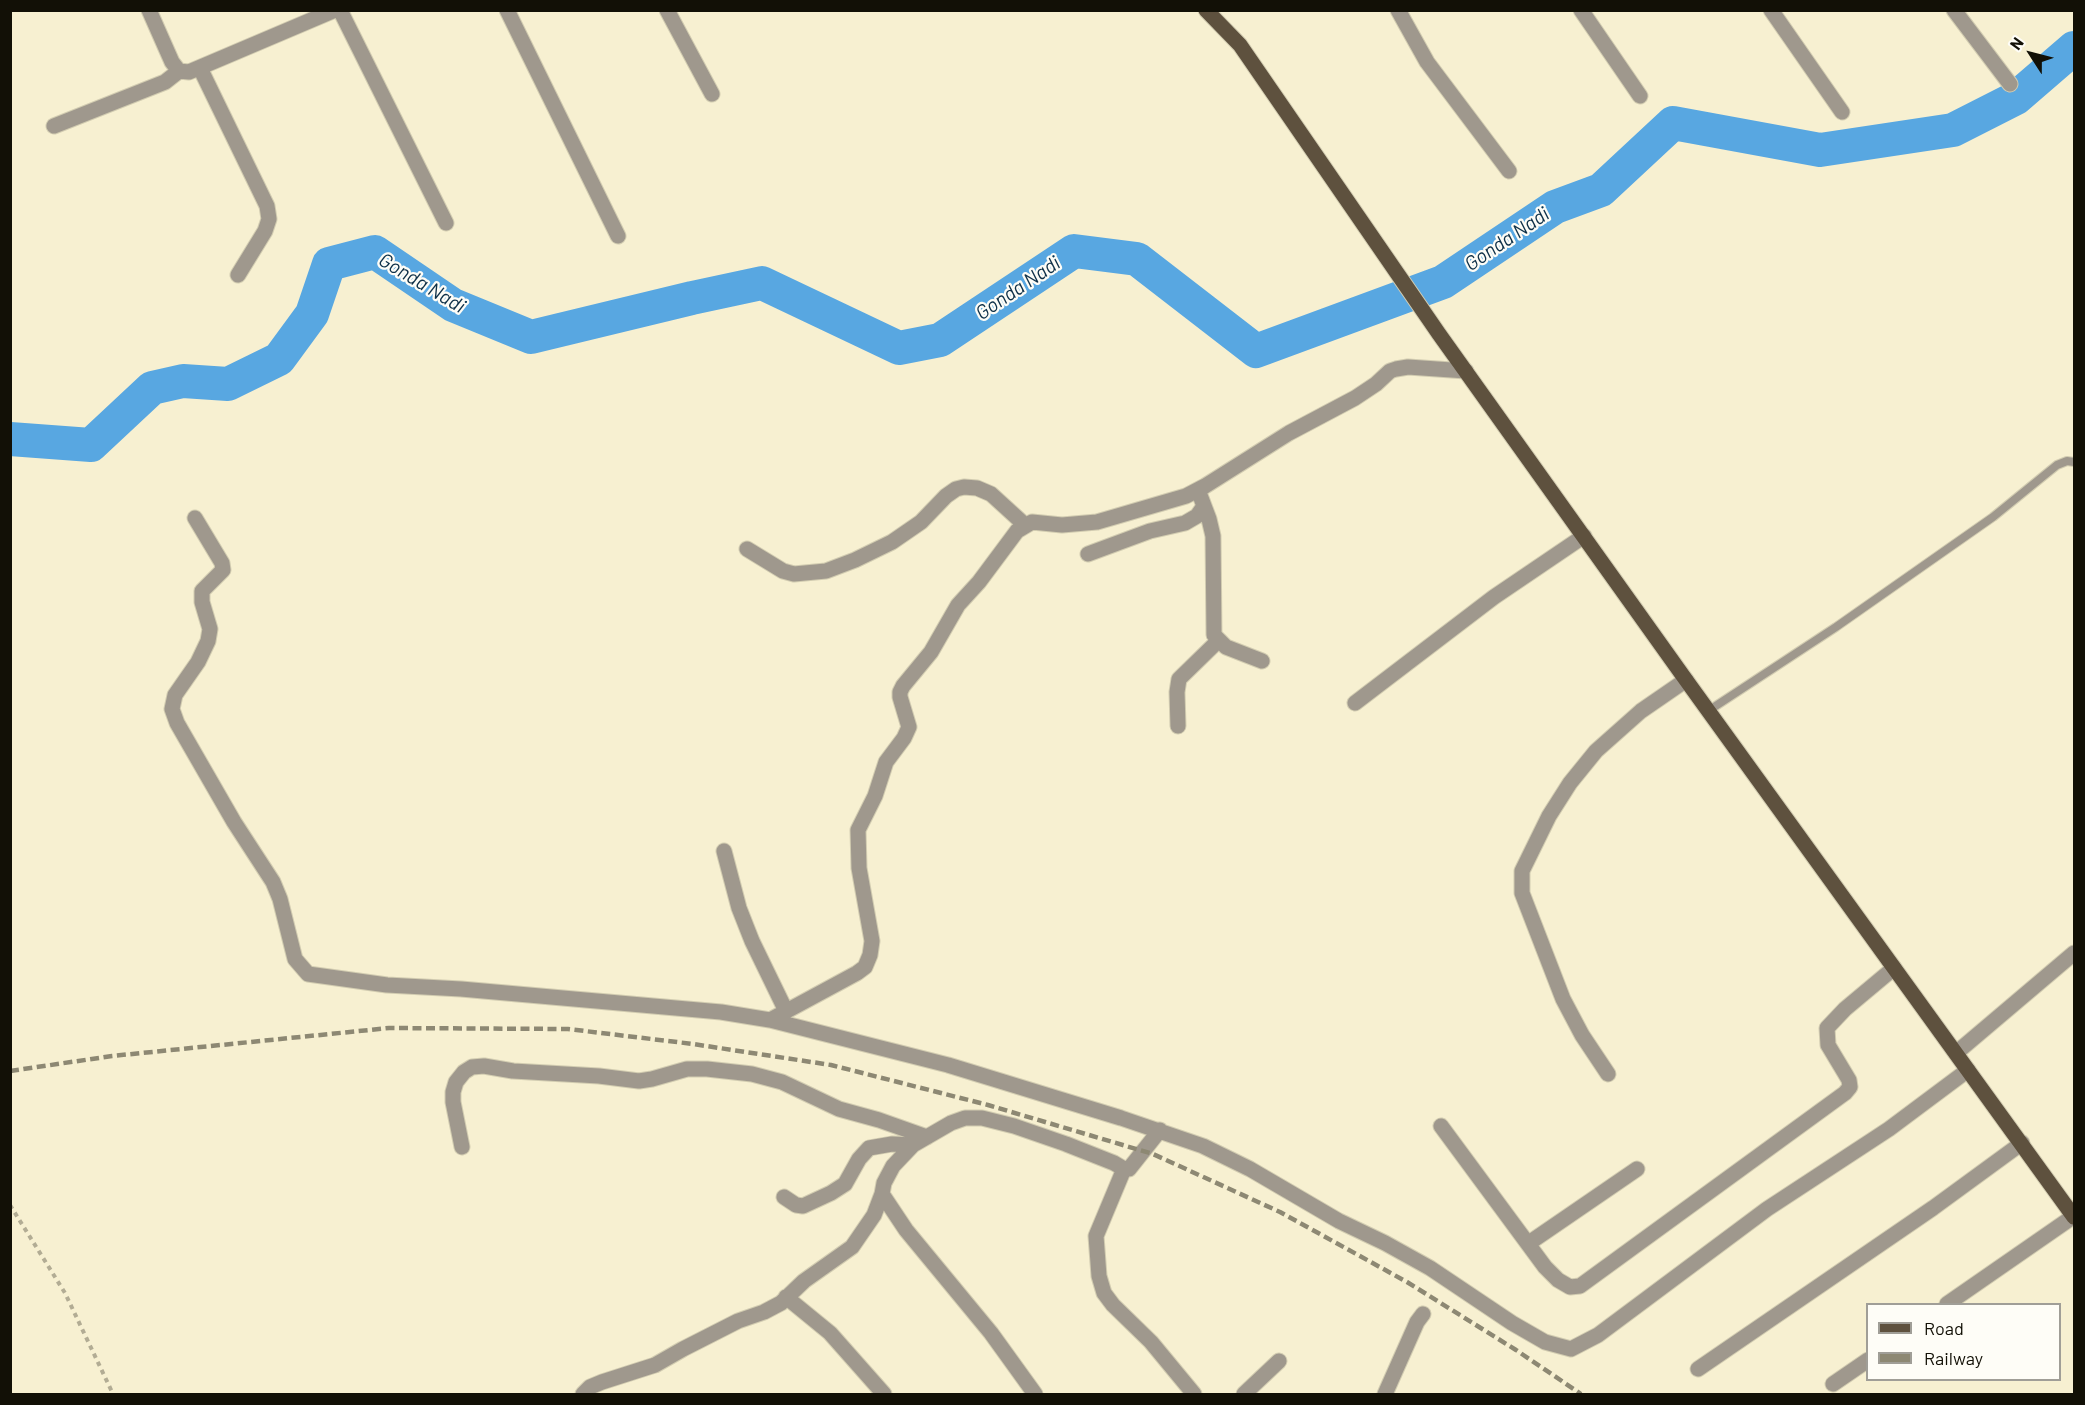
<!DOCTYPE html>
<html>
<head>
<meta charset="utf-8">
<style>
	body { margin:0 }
	#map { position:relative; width:2085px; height:1405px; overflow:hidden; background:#f7f0d1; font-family:Barlow,sans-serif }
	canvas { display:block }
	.frame { position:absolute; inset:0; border:12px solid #121006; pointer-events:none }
	.legend { position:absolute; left:1866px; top:1303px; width:195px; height:78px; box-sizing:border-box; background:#fefdf7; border:2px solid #a09e97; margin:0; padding:8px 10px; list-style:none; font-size:18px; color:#121006 }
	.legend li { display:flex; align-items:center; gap:12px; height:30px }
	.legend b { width:30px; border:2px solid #a09e97 }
	.north { position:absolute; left:2001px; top:24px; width:60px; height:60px; -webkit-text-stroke:4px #fefdf7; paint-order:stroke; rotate:306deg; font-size:16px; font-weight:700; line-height:24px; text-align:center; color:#121006 }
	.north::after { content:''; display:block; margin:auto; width:21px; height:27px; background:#121006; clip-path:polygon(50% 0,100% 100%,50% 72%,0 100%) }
</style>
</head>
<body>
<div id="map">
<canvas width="2085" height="1405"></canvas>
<div class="frame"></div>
<ul class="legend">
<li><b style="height:8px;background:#5e513e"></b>Road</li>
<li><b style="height:8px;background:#8d8873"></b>Railway</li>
</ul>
<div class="north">N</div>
</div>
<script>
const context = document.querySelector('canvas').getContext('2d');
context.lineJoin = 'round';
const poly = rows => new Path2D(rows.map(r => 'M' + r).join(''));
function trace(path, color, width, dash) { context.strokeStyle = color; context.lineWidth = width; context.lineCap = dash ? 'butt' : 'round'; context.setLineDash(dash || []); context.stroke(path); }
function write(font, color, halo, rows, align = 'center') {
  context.font = font + ' Barlow,sans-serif'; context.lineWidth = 4.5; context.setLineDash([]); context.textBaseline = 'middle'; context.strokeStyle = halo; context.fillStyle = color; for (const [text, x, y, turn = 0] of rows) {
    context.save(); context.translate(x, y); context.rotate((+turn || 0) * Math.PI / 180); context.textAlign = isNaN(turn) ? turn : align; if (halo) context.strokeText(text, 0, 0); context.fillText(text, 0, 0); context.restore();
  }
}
trace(poly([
	[10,439,91,445,152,388,183,381,228,384,279,359,312,314,329,264,375,252,453,305,531,337,692,298,762,283,899,348,940,340,1074,251,1137,259,1256,351,1443,282,1555,207,1601,190,1673,123,1820,150,1953,130,2016,98,2074,48]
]), '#58a7e1', 34);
const service = poly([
	[1708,711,1836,627,1993,517,2057,465,2067,461,2074,462]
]);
const minor = poly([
	[149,10,172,62,179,71,189,72,335,10],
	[340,10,446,223],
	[507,10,618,236],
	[667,10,712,94],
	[1398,10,1427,62,1509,171],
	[1581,10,1640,96],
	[1771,10,1842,112],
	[1954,10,2010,84],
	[200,68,267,206,269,219,265,231,238,275],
	[54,126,165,82,179,71],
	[1198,490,1209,519,1213,536,1214,635,1226,647,1262,661],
	[195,518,222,563,223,570,202,591,202,602,210,629,208,641,198,662,175,695,172,709,177,723,234,822,273,882,280,899,295,959,308,974,387,985,461,989,721,1012,770,1020,948,1065,1121,1118,1203,1146,1250,1169,1339,1221,1385,1243,1430,1268,1512,1323,1545,1342,1571,1349,1598,1335,1767,1209,1889,1129,1968,1070],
	[747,549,783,571,794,574,826,571,855,560,892,542,921,522,946,496,956,489,964,487,977,488,991,494,1025,525],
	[1088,554,1150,531,1185,523,1197,516,1204,506],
	[1355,703,1494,597,1584,536],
	[1178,726,1177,692,1179,679,1218,641],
	[724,851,739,908,752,941,786,1011],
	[770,1020,857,973,865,967,870,955,872,941,859,868,858,830,875,796,886,762,904,738,909,727,900,697,900,692,903,686,931,652,958,605,979,582,1017,531,1032,522,1062,525,1097,522,1186,496,1205,486,1289,433,1355,398,1376,384,1390,371,1396,369,1408,367,1466,371],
	[1956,1053,2074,953],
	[1608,1074,1582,1035,1563,999,1522,893,1522,871,1549,816,1570,783,1596,751,1641,711,1686,680],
	[1441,1126,1545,1267,1558,1280,1570,1287,1580,1286,1845,1093,1850,1087,1849,1080,1828,1045,1827,1028,1845,1009,1894,968],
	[462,1147,453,1102,453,1092,456,1082,464,1072,472,1067,484,1066,513,1071,599,1076,639,1081,652,1079,687,1069,707,1069,752,1074,782,1082,839,1109,879,1120,927,1137],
	[1124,1169,1096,1236,1099,1276,1104,1293,1113,1305,1151,1342,1194,1394],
	[882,1194,906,1230,991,1333,1035,1394],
	[784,1197,796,1205,803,1206,831,1193,845,1184,859,1159,869,1148,892,1144,913,1145],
	[1529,1243,1637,1169],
	[786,1297,830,1333,884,1394],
	[1947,1304,2074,1216],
	[1698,1369,1933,1208,2022,1143],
	[1833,1384,1868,1360],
	[583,1394,590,1387,602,1382,655,1365,683,1349,738,1321,764,1312,781,1303,804,1281,852,1247,874,1215,882,1194,884,1183,893,1166,913,1145,951,1123,965,1118,982,1118,1014,1126,1066,1144,1114,1163,1124,1169,1129,1169,1160,1130],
	[1244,1394,1279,1361],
	[1385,1394,1417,1322,1423,1314]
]);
const primary = poly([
	[1206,10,1240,45,1439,334,1686,680,2074,1217]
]);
trace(service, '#d2ccb1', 10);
trace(minor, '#d2ccb1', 17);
trace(primary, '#d2ccb1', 17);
trace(poly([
	[10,1205,65,1293,113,1394]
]), '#b2ac94', 4, [4.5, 4.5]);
trace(service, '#9f988d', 8);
trace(minor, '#9f988d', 15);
trace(primary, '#5e513e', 15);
trace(poly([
	[10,1071,112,1056,389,1028,568,1029,693,1044,831,1065,988,1105,1153,1154,1280,1212,1407,1282,1516,1350,1581,1394]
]), '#8d8873', 4.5, [9, 4.5]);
write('italic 20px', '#0e3048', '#fefdf7', [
	["Gonda Nadi",1507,239,-34],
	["Gonda Nadi",422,283,31],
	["Gonda Nadi",1018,288,-34]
]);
</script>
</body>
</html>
